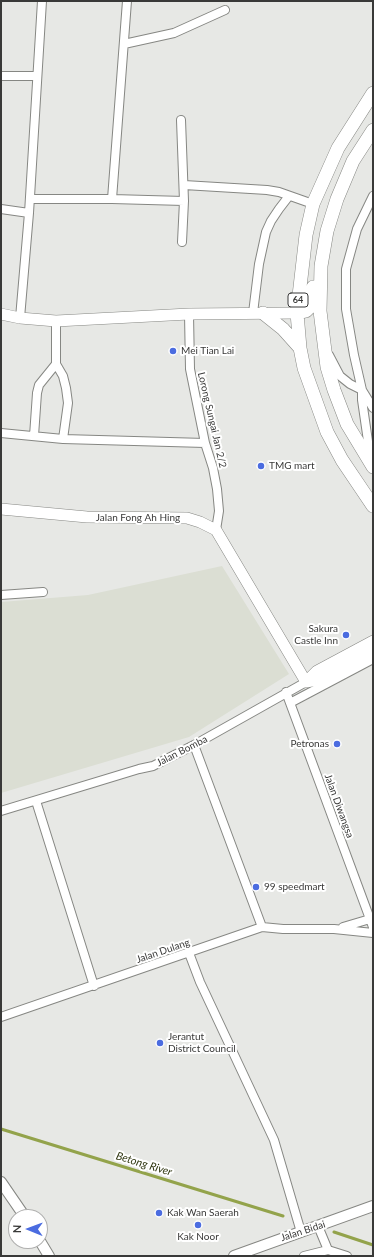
<!DOCTYPE html>
<html>
<head>
<meta charset="utf-8">
<style>
	body { margin:0 }
	#map { position:relative; width:374px; height:1257px; overflow:hidden; background:#e7e8e5; font-family:Lato,sans-serif }
	canvas { display:block }
	.frame { position:absolute; inset:0; border:2px solid #393938; pointer-events:none }
	.north { position:absolute; left:8px; top:1209px; width:40px; height:40px; box-sizing:border-box; background:#fff; border:1px solid #b0b0af; border-radius:50%; rotate:271deg; font-size:11px; font-weight:700; line-height:16px; text-align:center; color:#393938 }
	.north::after { content:''; display:block; margin:auto; width:14px; height:18px; background:#4b6ce0; clip-path:polygon(50% 0,100% 100%,50% 72%,0 100%) }
</style>
</head>
<body>
<div id="map">
<canvas width="374" height="1257"></canvas>
<div class="frame"></div>
<div class="north">N</div>
</div>
<script>
const context = document.querySelector('canvas').getContext('2d');
context.lineJoin = 'round';
function fillPath(path, color) { context.fillStyle = color; context.fill(path, 'evenodd'); }
const poly = rows => new Path2D(rows.map(r => 'M' + r).join(''));
function trace(path, color, width, dash) { context.strokeStyle = color; context.lineWidth = width; context.lineCap = dash ? 'butt' : 'round'; context.setLineDash(dash || []); context.stroke(path); }
function write(font, color, halo, rows, align = 'center') {
  context.font = font + ' Lato,sans-serif'; context.lineWidth = 4; context.setLineDash([]); context.textBaseline = 'middle'; context.strokeStyle = halo; context.fillStyle = color; for (const [text, x, y, turn = 0] of rows) {
    context.save(); context.translate(x, y); context.rotate((+turn || 0) * Math.PI / 180); context.textAlign = isNaN(turn) ? turn : align; if (halo) context.strokeText(text, 0, 0); context.fillText(text, 0, 0); context.restore();
  }
}
fillPath(poly([
	[222,566,289,674,189,737,1,793,1,602,88,595]
]), '#dbded3');
trace(poly([
	[1,1129,283,1216],
	[334,1232,373,1245]
]), '#93a34b', 3);
const minor = poly([
	[124,44,174,33,225,10],
	[1,76,37,76],
	[184,185,267,190,279,192,313,204],
	[30,199,112,199,184,201,181,120],
	[112,199,127,1],
	[1,209,29,213],
	[182,242,184,201],
	[253,313,259,264,266,232,271,221,279,209,289,196],
	[189,314,190,369,205,443,213,468,217,489,219,511,216,530],
	[20,318,29,213,42,1],
	[56,321,56,364,63,376,66,388,68,403,63,439],
	[329,355,340,376,350,384,362,390,373,408],
	[1,433,63,439,205,443],
	[34,436,37,393,39,385,56,364],
	[370,455,362,400,362,390,354,355,346,309,346,269,357,229,373,196],
	[1,595,43,592],
	[286,692,373,927],
	[290,703,373,659],
	[194,745,262,927],
	[36,801,94,986],
	[1,811,139,769,153,766,194,745,306,682],
	[343,927,370,919],
	[189,953,200,982,274,1140,301,1232],
	[1,1017,262,927,283,929,334,929,373,933],
	[318,1226,328,1250],
	[304,1256,328,1250,347,1256]
]);
const tertiary = poly([
	[1,1182,25,1217],
	[40,1241,49,1256],
	[234,1256,373,1206]
]);
const secondary = poly([
	[1,314,20,318,56,321,189,314,297,313],
	[1,509,87,517,187,518,200,522,216,530,306,682],
	[306,682,317,671,373,641],
	[306,682,322,679,373,652]
]);
const primary = poly([
	[373,93,338,148,313,204,306,235,297,313,300,348,304,368,327,432,342,460,373,506],
	[373,130,353,161,337,199,327,231,321,266,320,311,327,367,334,390,347,424,373,467],
	[263,313,283,329,300,348],
	[297,313,306,311,309,308,311,304,313,287]
]);
trace(minor, '#868783', 10);
trace(tertiary, '#868783', 12);
trace(secondary, '#868783', 12);
trace(primary, '#868783', 14);
trace(minor, '#fff', 8);
trace(tertiary, '#fff', 10);
trace(secondary, '#fff', 11);
trace(primary, '#fff', 13);
for (const [x, y, r, color] of [
	[173,351,4,"#4b6ce0"],
	[261,466,4,"#4b6ce0"],
	[346,635,4,"#4b6ce0"],
	[337,744,4,"#4b6ce0"],
	[256,887,4,"#4b6ce0"],
	[160,1043,4,"#4b6ce0"],
	[159,1213,4,"#4b6ce0"],
	[198,1225,4,"#4b6ce0"]
]) { const dot = new Path2D(); dot.arc(x, y, r, 0, 2 * Math.PI); context.fillStyle = color; context.fill(dot); trace(dot, '#fff', 1.5); }
for (const [x, y, w] of [
	[298,300,20]
]) { const box = new Path2D(); box.roundRect(x - w / 2, y - 7, w, 14, 3); context.fillStyle = '#fff'; context.fill(box); trace(box, '#393938', 1); }
write('bold 9px', '#393938', null, [
	["64",298,300]
]);
write('10px', '#393938', '#fff', [
	["Mei Tian Lai",181,351],
	["TMG mart",269,466],
	["Sakura",338,629,"right"],
	["Castle Inn",338,641,"right"],
	["Petronas",329,744,"right"],
	["99 speedmart",264,887],
	["Jerantut",168,1037],
	["District Council",168,1049],
	["Kak Wan Saerah",167,1213],
	["Kak Noor",198,1237,"center"]
], 'left');
write('10px', '#393938', '#fff', [
	["Lorong Sungai Jan 2/2",212,420,77],
	["Jalan Fong Ah Hing",138,518],
	["Jalan Bomba",182,751,-27],
	["Jalan Diwangsa",339,806,70],
	["Jalan Dulang",163,951,-19],
	["Jalan Bidai",303,1231,-18]
]);
write('italic 11px', '#2e350f', '#fff', [
	["Betong River",144,1164,17]
]);
</script>
</body>
</html>
